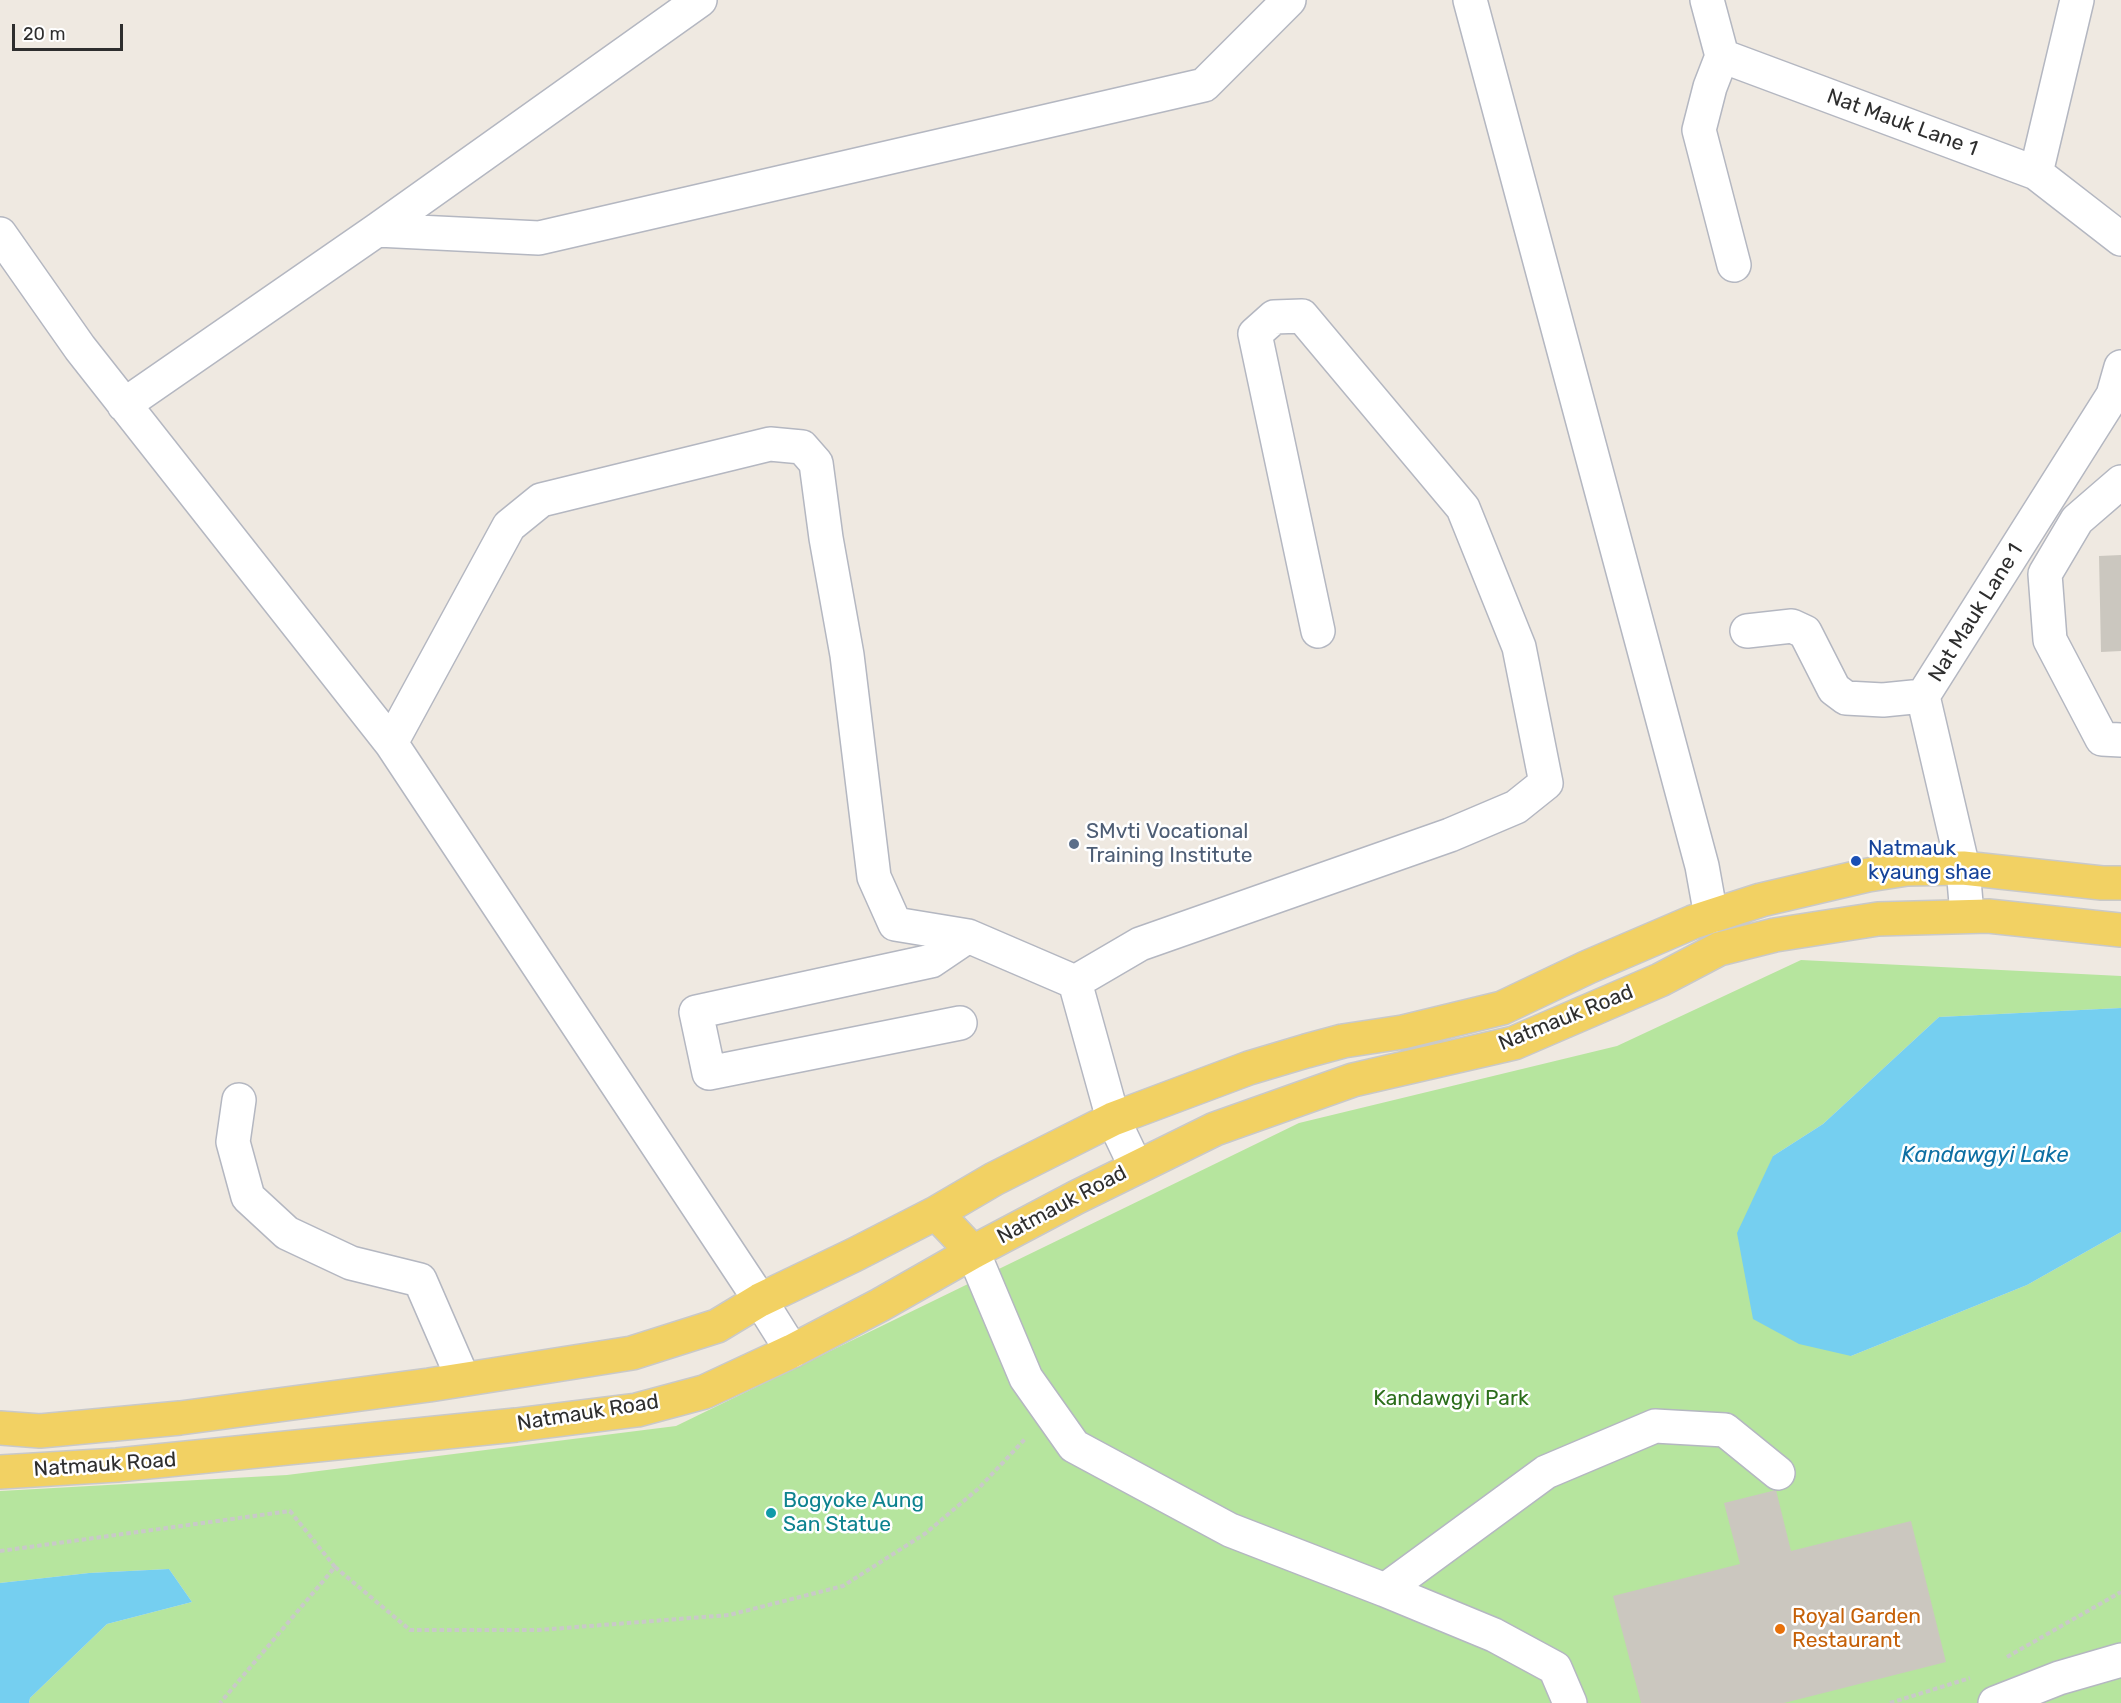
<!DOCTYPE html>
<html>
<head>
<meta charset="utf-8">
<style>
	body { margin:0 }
	#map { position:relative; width:2121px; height:1703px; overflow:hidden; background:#efe9e1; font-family:Rubik,sans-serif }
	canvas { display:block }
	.scale { position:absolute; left:12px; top:24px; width:111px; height:27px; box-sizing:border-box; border:3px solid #2e2e2e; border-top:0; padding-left:8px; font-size:18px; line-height:21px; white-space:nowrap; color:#2e2e2e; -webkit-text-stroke:4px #fff; paint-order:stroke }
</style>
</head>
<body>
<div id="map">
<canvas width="2121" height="1703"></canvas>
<div class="scale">20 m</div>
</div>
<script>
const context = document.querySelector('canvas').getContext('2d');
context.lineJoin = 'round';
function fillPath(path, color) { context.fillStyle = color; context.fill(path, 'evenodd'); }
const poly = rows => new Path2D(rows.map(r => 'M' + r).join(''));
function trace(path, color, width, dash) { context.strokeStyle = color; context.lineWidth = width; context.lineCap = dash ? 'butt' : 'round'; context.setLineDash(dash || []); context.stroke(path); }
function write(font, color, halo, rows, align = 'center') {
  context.font = font + ' Rubik,sans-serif'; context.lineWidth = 5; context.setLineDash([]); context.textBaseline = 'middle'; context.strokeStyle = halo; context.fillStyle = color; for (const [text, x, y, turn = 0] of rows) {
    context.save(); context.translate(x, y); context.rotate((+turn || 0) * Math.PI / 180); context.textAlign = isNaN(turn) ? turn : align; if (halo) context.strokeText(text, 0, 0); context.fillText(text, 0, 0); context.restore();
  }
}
fillPath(poly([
	[1801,960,2121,976,2121,1008,1939,1017,1823,1124,1773,1156,1851,1356,2027,1285,2121,1232,2121,1703,29,1703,30,1698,107,1624,192,1602,169,1569,89,1573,0,1583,0,1491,287,1475,676,1426,1299,1123,1617,1046]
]), '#b6e59e');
fillPath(poly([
	[2121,1008,2121,1232,2027,1285,1851,1356,1799,1344,1753,1319,1737,1233,1773,1156,1823,1124,1939,1017],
	[169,1569,192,1602,107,1624,30,1698,29,1703,0,1703,0,1583,89,1573]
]), '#75cff0');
fillPath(poly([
	[2121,555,2121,651,2101,652,2099,556],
	[1776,1490,1791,1551,1911,1521,1946,1662,1784,1703,1641,1703,1613,1596,1740,1564,1724,1503]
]), '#cbc7bf');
const minor = poly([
	[1470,0,1702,866,1711,916],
	[1707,0,1722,56,2036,173,2121,239],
	[1722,56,1710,87,1699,130,1734,265],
	[2036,173,2077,0],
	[377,230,539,238,1204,85,1289,0],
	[0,234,80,348,391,743,760,1300,792,1351],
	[124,405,377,230,700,0],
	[2121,482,2077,520,2045,574,2050,640,2102,739,2121,740],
	[1747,631,1792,626,1805,632,1834,689,1846,698,1883,700,1923,696],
	[391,743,509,526,541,500,770,444,802,447,816,463,826,538,847,655,874,877,895,924,968,936,1075,982],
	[1967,915,1963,868,1923,696,2113,395,2121,367],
	[960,1023,709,1073,696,1012,931,961,968,936],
	[239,1100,233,1142,248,1197,287,1233,351,1263,420,1280,463,1379],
	[1136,1167,1113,1119,1075,982,1140,944,1450,835,1516,807,1546,783,1519,647,1463,508,1302,316,1274,317,1255,334,1318,631],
	[973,1252,1026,1378,1074,1446,1230,1530,1385,1590,1494,1635,1555,1668,1570,1703],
	[1385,1590,1546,1472,1655,1426,1725,1430,1778,1473],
	[1995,1703,2059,1678,2121,1660]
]);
const major = poly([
	[936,1213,973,1252],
	[0,1428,40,1431,180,1418,429,1385,632,1353,717,1326,760,1300,854,1255,936,1213,994,1179,1113,1119,1249,1068,1306,1051,1343,1041,1403,1032,1502,1008,1588,967,1693,922,1761,900,1868,875,1907,869,1963,868,2102,883,2121,883],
	[0,1472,117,1465,516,1425,637,1410,704,1392,792,1351,880,1305,973,1252,1077,1197,1215,1129,1353,1080,1514,1043,1660,980,1719,949,1775,935,1878,919,1988,916,2121,930]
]);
trace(minor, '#b4b7c1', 36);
trace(major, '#c9c9c9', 36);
trace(poly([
	[0,1551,290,1511,335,1567,220,1703],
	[335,1567,410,1630,539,1630,729,1615,843,1586,926,1533,979,1488,1025,1439],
	[2007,1657,2121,1592],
	[1890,1703,1970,1678]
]), '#c9c9c9', 4, [4.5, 3]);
trace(minor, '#fff', 33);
trace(major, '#f2d163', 33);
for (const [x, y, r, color] of [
	[1074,844,6,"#5c6f8a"],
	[1856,861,6,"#1a4fb4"],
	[771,1513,6,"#0f9aa8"],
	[1780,1629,6,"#e8710a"]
]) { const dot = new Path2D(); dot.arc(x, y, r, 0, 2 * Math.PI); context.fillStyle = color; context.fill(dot); trace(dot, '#fff', 2); }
write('21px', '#2e2e2e', '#fff', [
	["Nat Mauk Lane 1",1902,123,20],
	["Nat Mauk Lane 1",1976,613,-58],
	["Natmauk Road",1566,1018,-22],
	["Natmauk Road",1062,1205,-28],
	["Natmauk Road",588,1413,-9],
	["Natmauk Road",105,1465,-4]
]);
write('21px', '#4e5e75', '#fff', [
	["SMvti Vocational",1086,832],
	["Training Institute",1086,856]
], 'left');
write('21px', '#164399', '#fff', [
	["Natmauk",1868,849],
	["kyaung shae",1868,873]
], 'left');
write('21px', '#2c6e1b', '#fff', [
	["Kandawgyi Park",1451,1399]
]);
write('21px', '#0d838f', '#fff', [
	["Bogyoke Aung",783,1501],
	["San Statue",783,1525]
], 'left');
write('21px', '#c56008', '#fff', [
	["Royal Garden",1792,1617],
	["Restaurant",1792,1641]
], 'left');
write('italic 22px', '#0d6fa3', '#fff', [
	["Kandawgyi Lake",1985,1156]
]);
</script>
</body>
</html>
